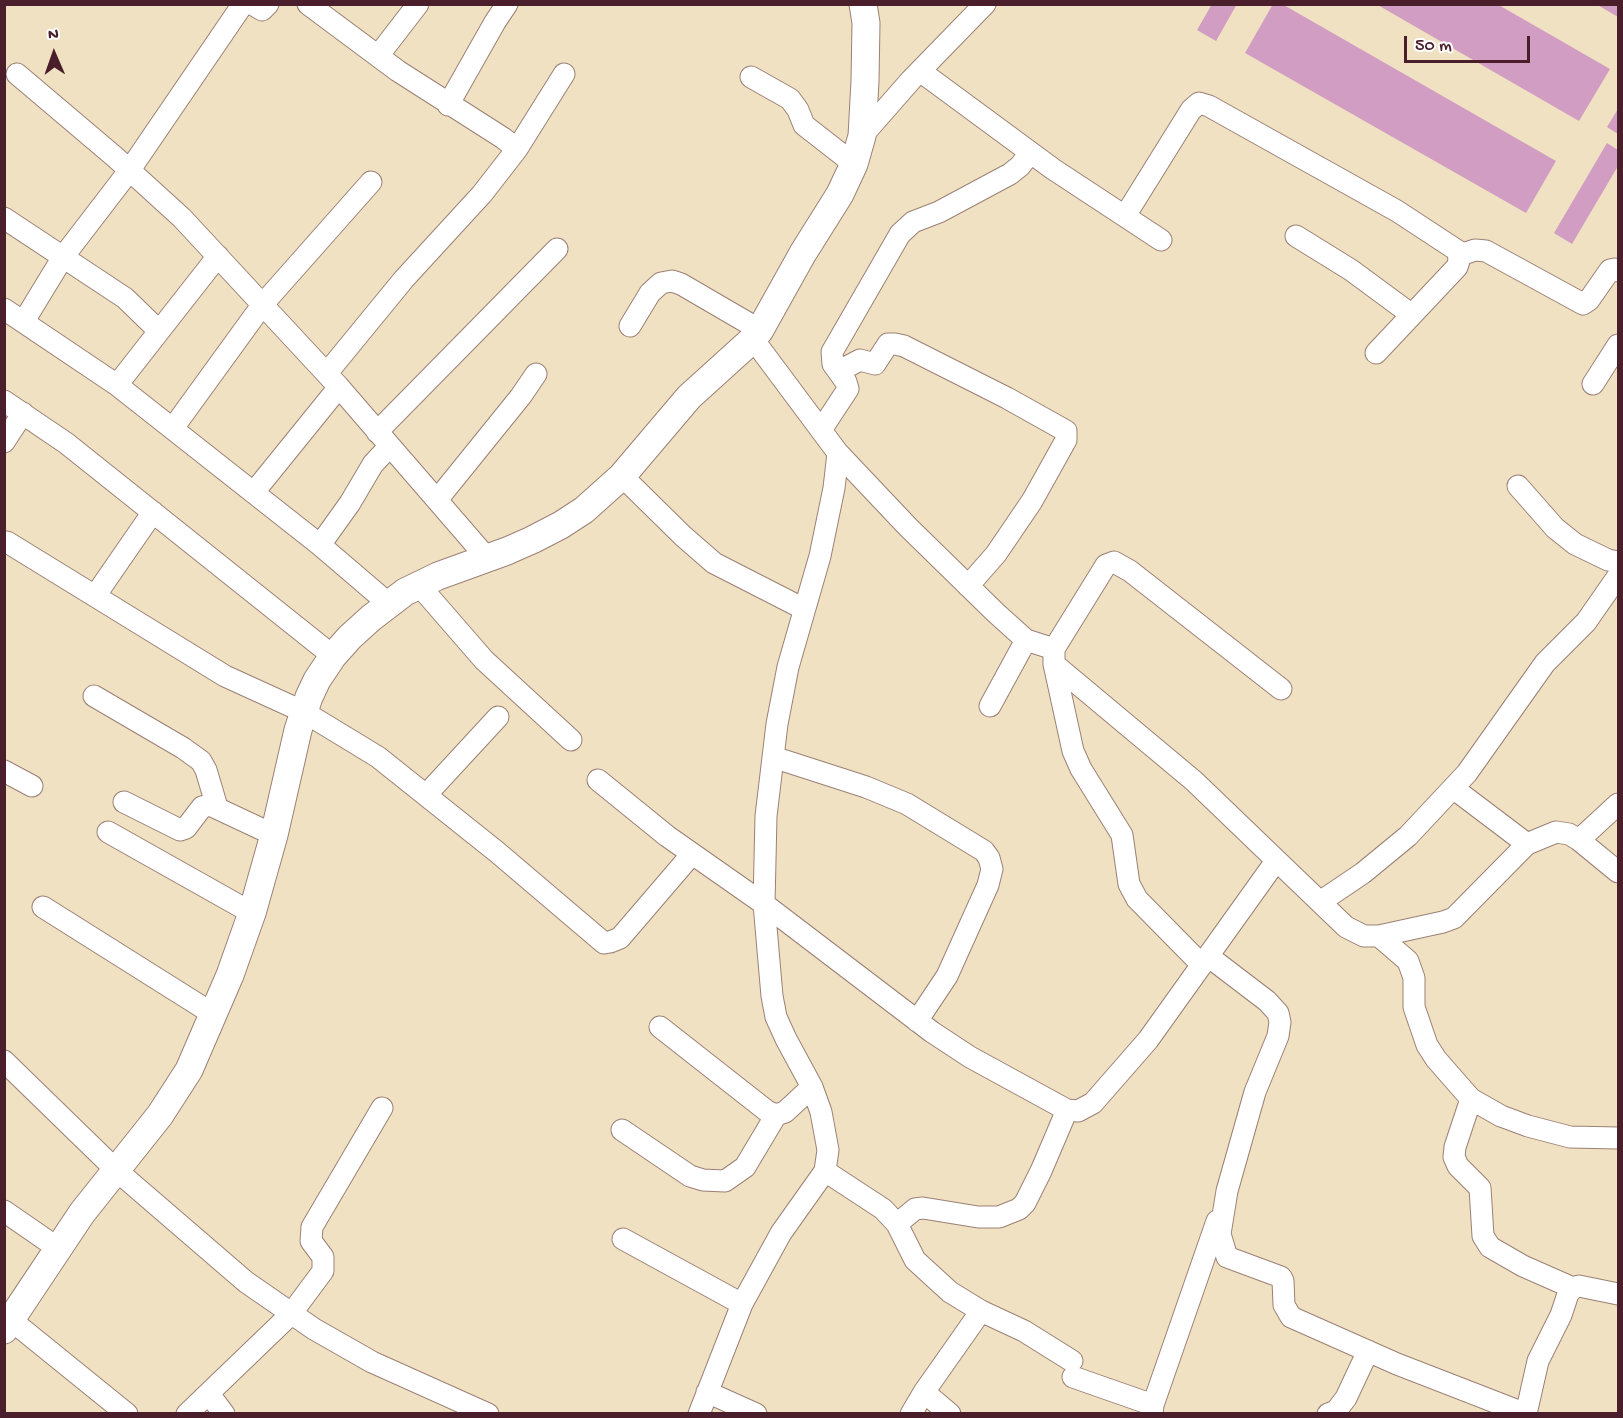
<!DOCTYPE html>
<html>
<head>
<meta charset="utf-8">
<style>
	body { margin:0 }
	#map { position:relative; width:1623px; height:1418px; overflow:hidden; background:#efe1c1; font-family:"Gochi Hand",sans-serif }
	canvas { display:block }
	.frame { position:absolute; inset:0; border:6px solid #4a1f2b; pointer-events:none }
	.north { position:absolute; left:24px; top:24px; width:60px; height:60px; -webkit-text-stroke:4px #fff; paint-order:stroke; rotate:358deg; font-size:16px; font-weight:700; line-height:24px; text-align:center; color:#4a1f2b }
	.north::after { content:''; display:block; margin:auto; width:21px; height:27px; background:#4a1f2b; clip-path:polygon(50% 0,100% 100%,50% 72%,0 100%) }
	.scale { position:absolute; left:1404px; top:36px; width:126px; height:27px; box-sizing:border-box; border:3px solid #4a1f2b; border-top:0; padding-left:8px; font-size:18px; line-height:21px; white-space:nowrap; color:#4a1f2b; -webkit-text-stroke:4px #fff; paint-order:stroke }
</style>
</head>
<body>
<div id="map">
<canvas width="1623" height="1418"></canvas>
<div class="frame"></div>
<div class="north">N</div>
<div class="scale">50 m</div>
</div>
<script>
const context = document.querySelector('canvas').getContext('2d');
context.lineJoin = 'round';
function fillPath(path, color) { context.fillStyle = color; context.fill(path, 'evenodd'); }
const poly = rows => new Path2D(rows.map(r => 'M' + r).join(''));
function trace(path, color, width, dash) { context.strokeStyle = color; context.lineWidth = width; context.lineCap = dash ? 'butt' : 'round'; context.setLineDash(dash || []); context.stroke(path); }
fillPath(poly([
	[1212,4,1237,4,1216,41,1197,30],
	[1273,4,1282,4,1556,161,1526,213,1245,53],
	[1376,4,1497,4,1610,69,1579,121],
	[1596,4,1618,4,1618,17],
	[1618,109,1618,134,1607,127],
	[1607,143,1618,150,1618,166,1572,244,1554,233]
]), '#d19dc2');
const minor = poly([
	[252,4,262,10,268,4],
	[308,4,398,71,503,138,517,149,482,194,404,279,327,373],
	[378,56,418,4],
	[920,71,1053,169,1161,240],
	[17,74,115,157,182,218,339,387,487,558],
	[751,77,790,99,798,110,804,125,854,164],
	[448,105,495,22,507,4],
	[862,136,911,80,985,4],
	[517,149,564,74],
	[1125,216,1191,110,1199,103,1209,106,1397,211,1458,251,1459,261,1457,267,1376,353],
	[4,218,125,298,158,330],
	[1296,236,1351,270,1412,315],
	[1460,255,1475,250,1486,251,1583,304,1589,300,1610,270,1615,269,1618,271],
	[4,309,117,385,320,545,389,604],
	[24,321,63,257,129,171,243,4],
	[630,326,650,293,661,283,672,281,681,284,760,330],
	[839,371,860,360,875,364,888,344,895,344,904,346,1007,398,1066,431,1066,440,1032,501,996,554,968,586],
	[1593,384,1618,345],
	[117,385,218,256],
	[4,401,66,443,333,656],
	[173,428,263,304,371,182],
	[821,430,848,389,846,382,833,364,832,352,900,234,913,222,939,212,1010,174,1020,166,1030,153],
	[377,432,557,249],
	[4,442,23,413],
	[838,453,908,527,996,613,1026,640,1054,649],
	[622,476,683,536,714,563,804,609],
	[1518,486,1555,528,1575,544,1608,560,1618,562],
	[254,492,339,387],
	[437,500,521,396,536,374],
	[7,542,225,676,304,712,378,757,497,852,604,943,610,942,620,938,692,854],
	[320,545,350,503,373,464,390,446],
	[418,584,484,660,571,740],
	[95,596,153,512],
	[1054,664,1194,781,1346,927,1364,936,1379,936,1443,922,1454,918,1527,844,1556,832,1569,834,1579,840,1618,872],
	[94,696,183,748,201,761,206,770,217,807],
	[990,706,1026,640],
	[773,757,866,787,907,804,984,851,989,858,992,869,988,885,947,976,917,1021],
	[4,771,32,786],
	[598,780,667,836,764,904,932,1032,970,1057,1067,1110,1078,1111,1093,1103,1148,1040,1276,861],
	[1453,788,1527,844],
	[426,795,498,717],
	[124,802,180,830,186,828,202,807,210,805,274,835],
	[108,832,252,913],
	[1579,840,1618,804],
	[1320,902,1363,873,1408,836,1467,773,1545,663,1586,622,1618,576],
	[43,907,213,1014],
	[1379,936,1408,961,1414,978,1414,1007,1427,1045,1436,1059,1471,1099,1501,1116,1528,1126,1570,1137,1618,1138],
	[1208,956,1267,1001,1278,1013,1280,1022,1278,1036,1255,1092,1227,1191,1220,1234,1227,1257,1281,1277,1283,1281,1284,1305,1291,1317,1397,1364,1526,1414,1538,1361,1561,1315,1568,1294,1573,1288,1579,1286,1618,1294],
	[1202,965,1137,899,1129,884,1122,835,1081,769,1073,751,1054,664,1054,649,1106,565,1114,562,1130,571,1281,689],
	[660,1027,767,1111,776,1115,785,1112,812,1087],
	[4,1061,116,1170,246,1282,314,1329,372,1362,488,1414],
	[1471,1099,1455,1147,1454,1157,1458,1166,1480,1188,1483,1236,1490,1247,1523,1266,1573,1288],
	[622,1130,690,1176,703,1180,725,1181,745,1167,776,1115],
	[825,1171,883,1209,897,1224,915,1260,950,1292,981,1311,1024,1331,1072,1361],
	[4,1211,59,1249],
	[897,1224,915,1209,923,1208,978,1217,999,1217,1019,1209,1025,1203,1041,1171,1067,1110],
	[623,1239,742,1304],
	[11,1320,127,1414],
	[1073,1377,1153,1405],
	[707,1392,756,1414],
	[209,1394,224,1414],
	[187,1414,291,1314,323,1271,323,1257,311,1241,312,1227,382,1108],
	[699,1414,742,1304,781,1233,825,1171,828,1150,821,1112,812,1087,786,1039,776,1017,772,996,764,904,766,816,777,724,788,667,820,556,834,488,838,453,753,339],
	[911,1414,924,1392],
	[950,1414,924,1392,981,1311],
	[1152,1414,1153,1405,1217,1221],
	[1328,1414,1336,1411,1346,1398,1368,1351]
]);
const major = poly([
	[4,1330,82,1213,160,1115,189,1070,230,975,252,913,274,835,298,730,309,697,317,680,333,656,350,637,371,618,405,592,438,576,507,551,532,540,561,525,584,510,622,476,689,397,753,339,760,330,803,253,840,194,854,164,862,136,865,81,866,23,863,4]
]);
trace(minor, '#9c8076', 23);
trace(major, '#9c8076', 29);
trace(minor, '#fff', 21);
trace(major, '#fff', 27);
</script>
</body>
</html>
